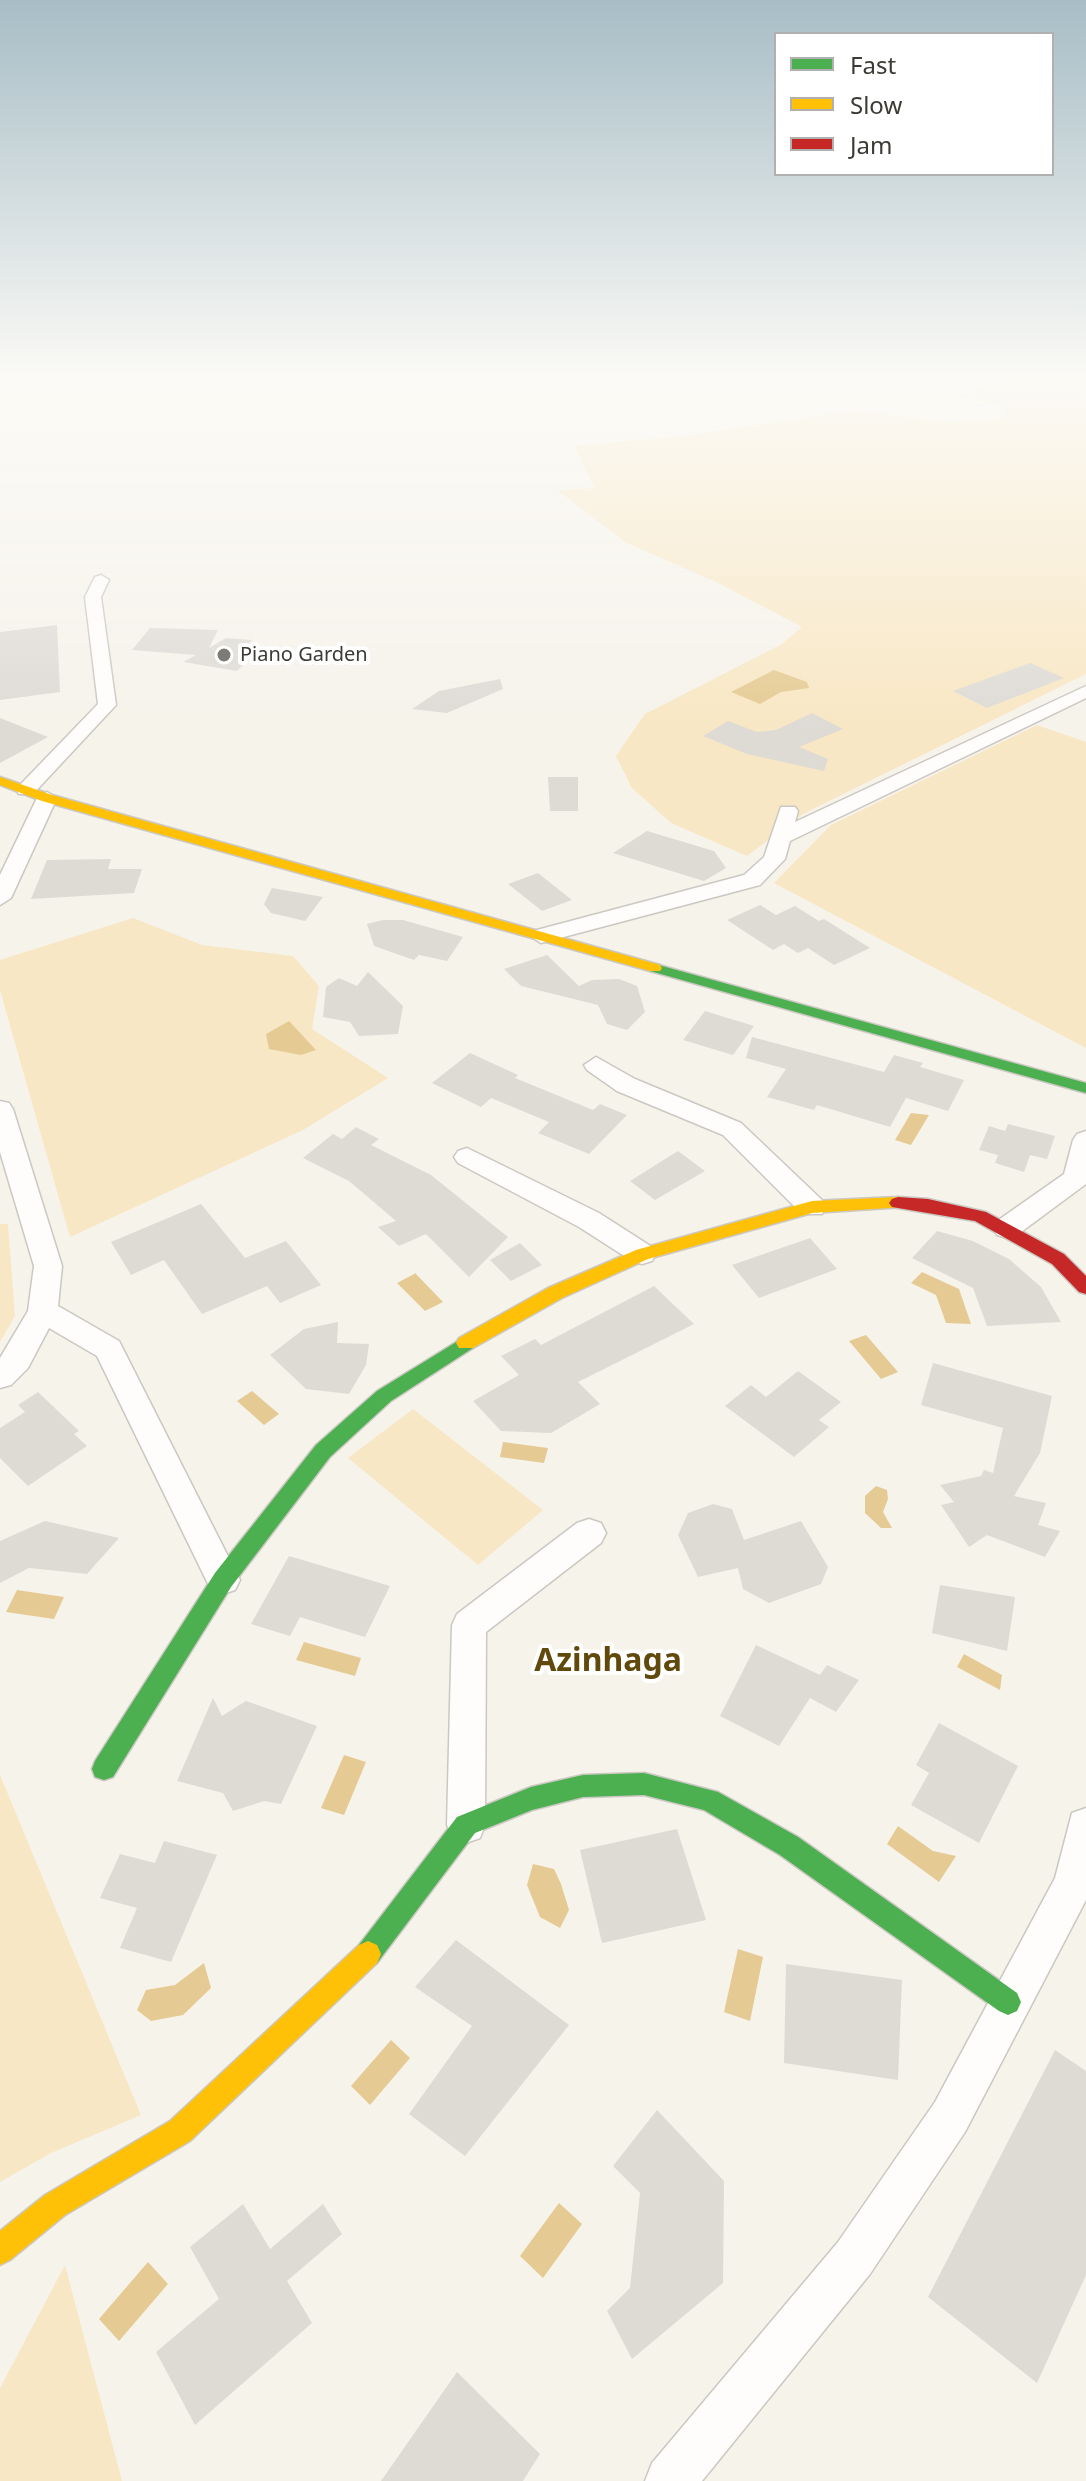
<!DOCTYPE html>
<html>
<head>
<meta charset="utf-8">
<style>
	body { margin:0 }
	#map { position:relative; width:1086px; height:2481px; overflow:hidden; background:#f6f3eb; font-family:"Noto Sans",sans-serif }
	canvas { display:block }
	.legend { position:absolute; left:774px; top:32px; width:280px; height:144px; box-sizing:border-box; background:#fff; border:2px solid #b1b0ae; margin:0; padding:10px 14px; list-style:none; font-size:24px; color:#3c3a35 }
	.legend li { display:flex; align-items:center; gap:16px; height:40px }
	.legend b { width:40px; border:2px solid #b1b0ae }
</style>
</head>
<body>
<div id="map">
<canvas width="1086" height="2481"></canvas>
<ul class="legend">
<li><b style="height:10px;background:#4caf50"></b>Fast</li>
<li><b style="height:10px;background:#ffc107"></b>Slow</li>
<li><b style="height:10px;background:#c62828"></b>Jam</li>
</ul>
</div>
<script>
const context = document.querySelector('canvas').getContext('2d');
context.lineJoin = 'round';
function fillPath(path, color) { context.fillStyle = color; context.fill(path, 'evenodd'); }
const poly = rows => new Path2D(rows.map(r => 'M' + r).join(''));
function trace(path, color, width, dash) { context.strokeStyle = color; context.lineWidth = width; context.lineCap = dash ? 'butt' : 'round'; context.setLineDash(dash || []); context.stroke(path); }
function write(font, color, halo, rows, align = 'center') {
  context.font = font + ' "Noto Sans",sans-serif'; context.lineWidth = 8; context.setLineDash([]); context.textBaseline = 'middle'; context.strokeStyle = halo; context.fillStyle = color; for (const [text, x, y, turn = 0] of rows) {
    context.save(); context.translate(x, y); context.rotate((+turn || 0) * Math.PI / 180); context.textAlign = isNaN(turn) ? turn : align; if (halo) context.strokeText(text, 0, 0); context.fillText(text, 0, 0); context.restore();
  }
}
fillPath(poly([
	[1001,380,1086,380,1086,674,803,814,747,856,671,823,632,788,616,756,645,714,782,644,802,627,716,582,627,543,557,490,595,488,574,446,690,435,854,410,951,422,1000,420,1007,408,958,397],
	[1037,725,1086,742,1086,1048,774,883,831,825],
	[133,918,202,945,293,956,319,986,312,1029,388,1078,303,1130,70,1237,0,990,0,960],
	[0,1224,8,1224,15,1316,0,1342],
	[413,1409,543,1510,478,1565,348,1458],
	[0,1775,141,2115,51,2153,0,2182],
	[65,2265,122,2481,0,2481,0,2388]
]), '#f8e7c4');
fillPath(poly([
	[774,670,807,682,809,688,781,692,760,704,731,692],
	[289,1021,316,1050,301,1055,269,1049,266,1034],
	[911,1113,929,1115,911,1145,895,1140],
	[922,1272,959,1289,971,1324,946,1323,936,1295,911,1283],
	[416,1273,416,1274,443,1302,425,1311,397,1283],
	[866,1335,898,1372,881,1379,849,1341],
	[252,1391,279,1414,264,1425,237,1401],
	[503,1442,548,1448,544,1463,500,1457],
	[876,1486,887,1490,888,1499,883,1512,892,1528,881,1528,865,1513,865,1496],
	[17,1590,64,1597,54,1619,6,1612],
	[304,1642,361,1658,355,1676,296,1660],
	[964,1654,1002,1675,1000,1690,957,1667],
	[344,1755,366,1762,344,1815,321,1808],
	[898,1826,933,1851,956,1856,939,1882,887,1844],
	[533,1864,554,1869,561,1884,569,1910,560,1928,540,1917,527,1885],
	[738,1949,763,1957,750,2021,724,2012],
	[204,1963,211,1988,183,2015,151,2021,137,2010,146,1990,175,1985],
	[391,2040,410,2058,370,2105,351,2086],
	[559,2203,582,2224,543,2278,520,2256],
	[148,2262,168,2284,119,2341,99,2319]
]), '#e5cb93');
fillPath(poly([
	[57,625,60,692,0,700,0,632],
	[150,628,218,630,209,648,226,638,252,640,247,646,260,648,237,671,183,662,196,655,132,650],
	[1030,663,1064,678,987,708,953,691],
	[500,679,503,689,447,713,412,709,439,691],
	[812,713,843,729,799,747,828,759,824,771,747,754,703,736,728,721,757,732,776,730],
	[0,718,48,737,0,763],
	[548,777,578,777,578,811,550,811],
	[647,831,714,851,726,868,704,881,613,853],
	[111,859,108,869,142,869,134,893,31,899,47,860],
	[538,873,572,900,542,911,508,884],
	[272,888,323,897,305,921,271,913,264,904],
	[760,905,776,915,795,906,819,921,824,919,870,948,834,965,808,948,798,953,784,944,773,950,727,920],
	[383,920,403,920,463,937,447,961,419,955,414,960,374,946,367,924],
	[547,955,579,986,592,980,619,979,637,986,645,1012,627,1030,607,1024,598,1005,521,986,504,969],
	[368,972,403,1006,398,1034,359,1036,350,1022,323,1017,326,987,339,978,357,986],
	[705,1011,754,1026,733,1055,683,1040],
	[752,1037,884,1072,894,1055,923,1063,920,1067,964,1080,948,1111,906,1098,890,1127,817,1105,814,1110,767,1097,786,1069,746,1058],
	[470,1053,518,1075,515,1078,593,1110,600,1104,627,1115,589,1154,538,1133,549,1122,491,1098,481,1107,432,1083],
	[1008,1124,1055,1136,1047,1159,1030,1155,1024,1172,995,1163,998,1155,979,1150,989,1126,1005,1131],
	[356,1127,379,1139,371,1145,431,1175,508,1237,469,1277,426,1234,399,1246,378,1227,396,1221,349,1181,303,1158,333,1134,342,1139],
	[678,1151,705,1171,655,1200,630,1181],
	[201,1204,245,1258,286,1241,321,1285,280,1303,267,1286,202,1314,164,1260,131,1275,111,1242],
	[937,1231,973,1241,1009,1259,1041,1287,1061,1322,987,1326,973,1288,912,1258],
	[810,1238,837,1269,759,1298,732,1265],
	[520,1243,542,1265,511,1281,490,1260],
	[654,1286,694,1324,578,1382,600,1404,551,1433,501,1431,473,1401,519,1375,501,1356,535,1339,541,1345],
	[338,1322,337,1343,369,1344,366,1365,349,1394,306,1389,270,1355,304,1329],
	[933,1363,1052,1396,1040,1453,1014,1496,1046,1503,1038,1525,1060,1531,1045,1557,987,1535,969,1547,941,1505,954,1502,940,1485,981,1476,984,1470,993,1473,1003,1428,921,1405],
	[798,1371,841,1402,819,1420,829,1427,794,1457,725,1406,751,1385,766,1397],
	[38,1392,79,1431,74,1434,87,1446,28,1486,0,1458,0,1428,25,1412,18,1405],
	[713,1504,732,1509,744,1540,801,1521,828,1567,821,1584,769,1603,743,1589,738,1568,698,1577,678,1535,688,1513],
	[45,1521,119,1538,87,1574,29,1568,0,1583,0,1541],
	[289,1556,390,1586,365,1637,300,1617,290,1636,251,1624],
	[940,1585,1015,1597,1007,1651,932,1633],
	[756,1645,820,1675,827,1665,859,1680,836,1712,810,1698,779,1746,720,1716],
	[213,1698,222,1716,246,1701,317,1726,281,1804,264,1801,233,1811,223,1793,177,1781],
	[939,1723,1018,1766,979,1843,911,1805,929,1773,916,1765],
	[677,1829,706,1920,602,1943,580,1850],
	[164,1841,217,1855,171,1962,120,1948,137,1908,100,1898,120,1854,155,1863],
	[456,1940,569,2025,465,2156,409,2114,472,2026,415,1987],
	[786,1964,902,1980,898,2080,784,2063],
	[1055,2050,1086,2071,1086,2275,1037,2383,928,2297],
	[657,2110,724,2181,723,2283,632,2359,607,2311,630,2288,640,2193,613,2166],
	[243,2204,270,2249,323,2204,342,2234,287,2281,312,2323,195,2425,156,2352,219,2299,190,2247],
	[457,2372,540,2454,523,2481,381,2481]
]), '#dedbd5');
const street = poly([
	[101,575,109,580,101,597,116,705,33,794,19,794,16,790,19,786,98,704,85,597,95,577,101,575],
	[1086,686,1086,698,790,841,785,859,760,885,541,943,530,936,533,931,744,875,764,857,781,807,795,807,798,811,795,822,1086,686],
	[47,792,57,798,11,898,0,905,0,875,37,798,47,792],
	[596,1057,635,1079,741,1123,822,1200,826,1207,822,1214,802,1214,723,1135,617,1091,587,1070,584,1065,596,1057],
	[0,1101,9,1103,13,1109,62,1266,58,1306,119,1341,240,1580,235,1590,223,1594,211,1590,97,1356,49,1328,28,1368,11,1385,0,1388,0,1358,28,1311,34,1266,0,1152,0,1101],
	[1086,1131,1086,1184,1017,1235,1007,1238,997,1235,993,1228,997,1221,1064,1174,1073,1140,1077,1134,1086,1131],
	[467,1148,599,1213,652,1247,656,1254,652,1261,642,1264,632,1261,579,1227,458,1163,454,1157,458,1151,467,1148],
	[589,1519,601,1523,606,1533,601,1543,486,1632,485,1825,480,1838,466,1843,452,1838,447,1825,452,1625,457,1614,577,1523,589,1519],
	[1086,1808,1086,1900,965,2132,870,2274,702,2481,645,2481,652,2463,838,2242,935,2102,1055,1878,1072,1813,1086,1808]
]);
const fast = poly([
	[655,964,1086,1083,1086,1093,650,971,650,965,655,964],
	[466,1336,473,1338,476,1343,473,1348,391,1401,330,1457,231,1587,113,1777,104,1780,95,1777,92,1769,95,1761,215,1573,316,1445,377,1391,466,1336],
	[644,1773,718,1792,798,1837,1017,1993,1021,2002,1017,2011,1008,2015,999,2011,780,1855,704,1810,644,1795,583,1797,532,1810,475,1833,377,1963,368,1967,359,1963,355,1954,359,1945,457,1817,531,1787,583,1775,644,1773]
]);
const slow = poly([
	[0,777,52,795,660,965,662,968,660,971,650,971,42,801,0,785,0,777],
	[898,1197,904,1199,907,1203,904,1207,812,1213,648,1259,562,1298,473,1348,459,1348,456,1343,459,1338,548,1288,636,1250,812,1201,898,1197],
	[368,1941,377,1945,381,1954,377,1963,190,2141,65,2215,10,2260,0,2265,0,2231,45,2195,170,2121,359,1945,368,1941]
]);
const jam = poly([
	[898,1197,928,1199,986,1212,1064,1254,1086,1276,1086,1294,1079,1292,1052,1264,975,1221,892,1207,889,1203,892,1199,898,1197]
]);
trace(street, '#cbc8c2', 3);
trace(fast, '#cbc8c2', 3);
trace(slow, '#cbc8c2', 3);
trace(jam, '#cbc8c2', 3);
fillPath(street, '#fefdfc');
fillPath(fast, '#4caf50');
fillPath(slow, '#ffc107');
fillPath(jam, '#c62828');
const sky = context.createLinearGradient(0, 0, 0, 727);
sky.addColorStop(0, '#a7bdc6');
sky.addColorStop(0.52, '#fbfaf6');
sky.addColorStop(1, '#fbfaf600');
context.fillStyle = sky;
context.fillRect(0, 0, 1086, 727);
for (const [x, y, r, color] of [
	[224,655,8,"#7d7b75"]
]) { const dot = new Path2D(); dot.arc(x, y, r, 0, 2 * Math.PI); context.fillStyle = color; context.fill(dot); trace(dot, '#fff', 3); }
write('20px', '#3c3a35', '#fff', [
	["Piano Garden",240,655]
], 'left');
write('bold 32px', '#61490c', '#fff', [
	["Azinhaga",608,1662]
]);
</script>
</body>
</html>
